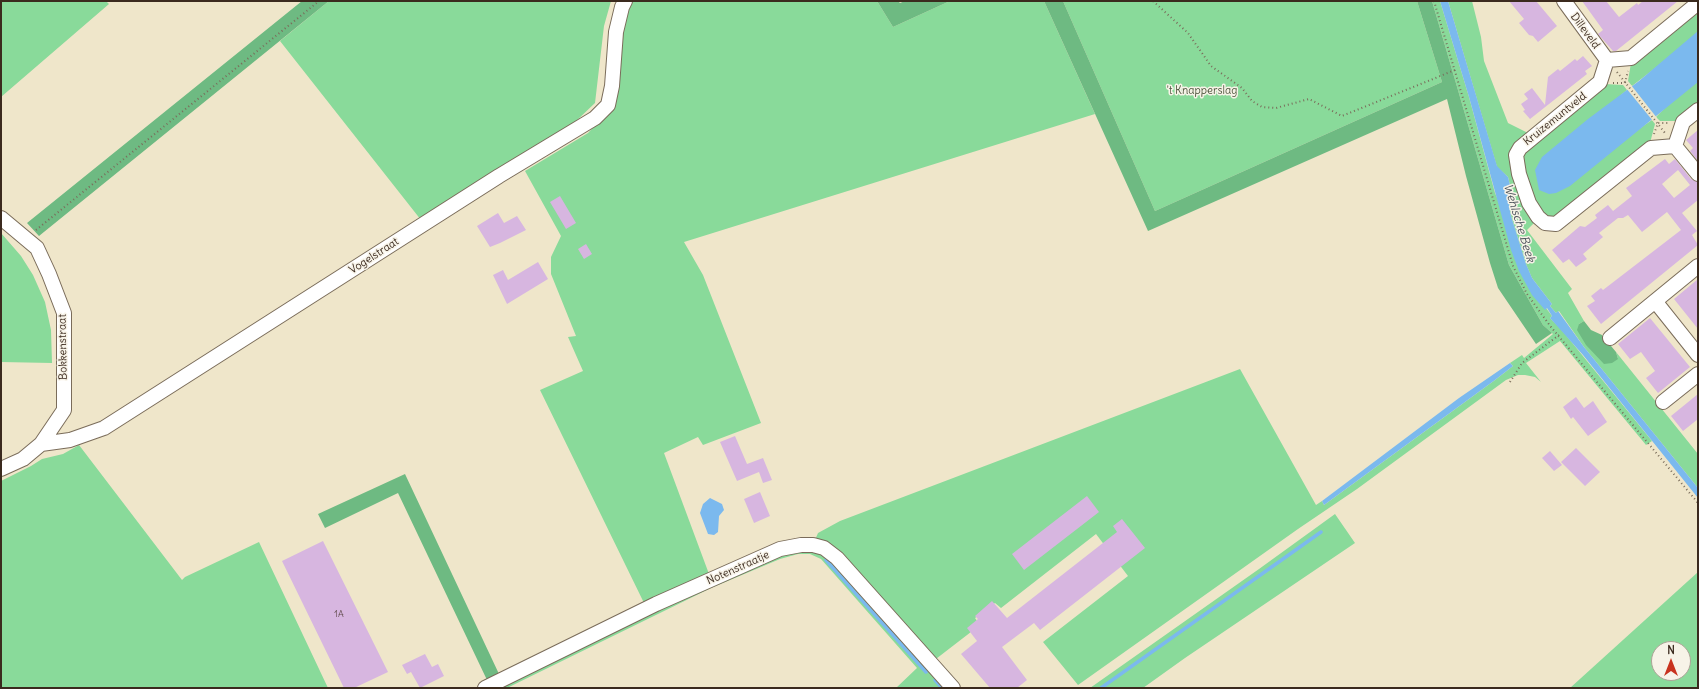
<!DOCTYPE html>
<html>
<head>
<meta charset="utf-8">
<style>
	body { margin:0 }
	#map { position:relative; width:1699px; height:689px; overflow:hidden; background:#efe6ca; font-family:Delius,sans-serif }
	canvas { display:block }
	.frame { position:absolute; inset:0; border:2px solid #3b2a1e; pointer-events:none }
	.north { position:absolute; left:1651px; top:641px; width:40px; height:40px; box-sizing:border-box; background:#f7f3e8; border:1px solid #aca397; border-radius:50%; rotate:0deg; font-size:11px; font-weight:700; line-height:16px; text-align:center; color:#3b2a1e }
	.north::after { content:''; display:block; margin:auto; width:14px; height:18px; background:#c8321e; clip-path:polygon(50% 0,100% 100%,50% 72%,0 100%) }
</style>
</head>
<body>
<div id="map">
<canvas width="1699" height="689"></canvas>
<div class="frame"></div>
<div class="north">N</div>
</div>
<script>
const context = document.querySelector('canvas').getContext('2d');
context.lineJoin = 'round';
function fillPath(path, color) { context.fillStyle = color; context.fill(path, 'evenodd'); }
const poly = rows => new Path2D(rows.map(r => 'M' + r).join(''));
function trace(path, color, width, dash) { context.strokeStyle = color; context.lineWidth = width; context.lineCap = dash ? 'butt' : 'round'; context.setLineDash(dash || []); context.stroke(path); }
function write(font, color, halo, rows, align = 'center') {
  context.font = font + ' Delius,sans-serif'; context.lineWidth = 3; context.setLineDash([]); context.textBaseline = 'middle'; context.strokeStyle = halo; context.fillStyle = color; for (const [text, x, y, turn = 0] of rows) {
    context.save(); context.translate(x, y); context.rotate((+turn || 0) * Math.PI / 180); context.textAlign = isNaN(turn) ? turn : align; if (halo) context.strokeText(text, 0, 0); context.fillText(text, 0, 0); context.restore();
  }
}
fillPath(poly([
	[1,1,106,1,109,4,1,97],
	[329,1,611,1,604,26,595,103,573,124,421,220,280,41],
	[630,1,877,1,893,27,950,1,1044,1,1095,114,684,242,703,275,761,423,703,445,698,437,664,453,709,574,645,605,540,390,583,371,568,337,576,336,551,274,551,257,561,236,525,171,588,133,608,112,616,47],
	[1063,1,1417,1,1442,82,1155,211],
	[1432,1,1440,1,1469,97,1495,193,1545,309,1546,308,1552,316,1550,318,1561,329,1652,441,1646,445,1560,341,1526,363,1541,382,1535,377,1525,375,1518,375,1506,380,1357,489,1298,529,1078,685,1043,642,1128,576,1096,534,1001,608,995,603,975,618,980,625,932,662,815,540,818,533,840,521,1240,369,1316,505,1322,501,1324,505,1495,380,1513,366,1510,363,1522,355,1524,358,1553,334,1543,325,1509,265],
	[1448,1,1472,1,1481,37,1484,61,1508,123,1530,134,1513,147,1537,220,1527,230,1572,289,1568,293,1584,321,1579,324,1618,359,1616,352,1698,454,1698,488,1584,347,1559,311,1556,313,1550,306,1552,304,1532,278,1526,264,1511,216,1509,206,1512,193,1508,177,1497,167],
	[1698,9,1698,35,1632,86,1628,81,1631,63],
	[1698,74,1698,105,1678,121,1660,121,1656,117],
	[1604,84,1623,85,1627,90,1621,95,1589,163,1652,120,1655,124,1650,143,1558,217,1549,218,1537,206,1520,160,1522,153],
	[1,233,21,256,33,275,45,302,51,330,52,363,1,362],
	[79,445,182,580,185,577,259,542,328,688,1,688,1,481,31,466,42,459,63,454],
	[1335,514,1355,543,1185,658,1143,688,1090,688,1259,569],
	[794,550,818,552,828,557,948,688,896,688,917,668,821,559,810,554,798,554,780,559,711,588,507,688,495,688,702,587],
	[1698,572,1698,688,1570,688],
	[1659,649,1683,649,1683,673,1659,673]
]), '#89da9a');
fillPath(poly([
	[302,1,329,1,39,236,27,223],
	[877,1,898,1,900,3,905,1,950,1,893,27],
	[1044,1,1063,1,1155,211,1442,82,1417,1,1432,1,1509,265,1543,325,1552,333,1536,344,1498,288,1490,263,1466,176,1447,99,1148,231],
	[1584,321,1591,330,1602,335,1616,352,1618,359,1612,363,1604,364,1586,345,1577,330,1579,324],
	[405,474,499,674,487,680,398,493,325,528,318,514]
]), '#6eba82');
fillPath(poly([
	[1440,1,1448,1,1497,166,1508,177,1512,193,1509,206,1511,216,1526,264,1532,278,1552,304,1550,306,1556,313,1558,311,1584,347,1698,488,1698,498,1583,355,1550,318,1552,316,1547,308,1545,310,1532,295,1519,271,1511,250,1469,97],
	[1698,31,1698,82,1570,186,1556,193,1549,194,1539,190,1535,170,1542,157,1588,119,1639,81],
	[1510,363,1513,366,1495,380,1324,505,1322,501,1459,398],
	[710,498,722,504,724,510,719,516,718,532,714,535,708,534,700,513,703,504]
]), '#7bb9ee');
fillPath(poly([
	[1631,85,1657,118,1653,121,1626,88]
]), '#efe6ca');
trace(poly([
	[826,560,926,672],
	[935,680,942,688],
	[1101,688,1321,532]
]), '#7bb9ee', 3.5);
fillPath(poly([
	[1509,1,1536,1,1557,26,1538,42,1533,36,1529,35,1519,23,1524,19],
	[1582,1,1606,1,1619,17,1637,3,1638,5,1643,1,1678,1,1616,51,1613,51,1598,34,1603,30],
	[1583,56,1592,66,1585,71,1587,74,1530,119,1523,111,1525,110,1521,104,1528,99,1524,94,1532,88,1545,105,1548,77,1558,69,1560,71,1575,59,1577,61],
	[1698,130,1698,161,1690,151,1693,148,1686,140],
	[1665,159,1669,164,1675,159,1691,179,1698,182,1698,200,1682,213,1697,231,1692,235,1698,245,1601,324,1587,306,1595,301,1591,296,1601,288,1603,290,1681,230,1667,212,1642,232,1628,215,1623,218,1618,218,1599,233,1603,237,1583,254,1587,259,1576,267,1569,259,1563,263,1552,250,1580,226,1585,227,1597,218,1595,215,1608,205,1613,211,1632,196,1626,188],
	[1678,170,1690,185,1674,198,1662,184],
	[560,196,576,223,566,229,550,202],
	[498,213,504,223,517,216,526,230,500,243,490,247,477,226],
	[586,244,592,254,584,259,578,249],
	[538,262,548,279,507,304,493,275,503,270,508,280],
	[1698,279,1698,329,1674,299],
	[1650,318,1690,367,1658,393,1646,378,1655,371,1641,352,1630,359,1618,344],
	[1698,394,1698,419,1683,431,1671,416],
	[1576,397,1584,408,1593,401,1607,422,1588,436,1573,417,1571,419,1563,407],
	[735,436,747,464,763,458,772,480,763,483,759,472,737,481,720,442],
	[1576,448,1600,472,1585,486,1561,462],
	[1550,451,1562,465,1554,471,1542,458],
	[760,492,770,516,754,523,744,499],
	[1087,496,1099,512,1024,570,1012,554],
	[1122,519,1145,548,1040,630,1034,623,1002,647,1027,680,1017,688,990,688,961,654,977,641,967,628,978,619,975,616,992,601,1007,618,1117,532,1113,526],
	[323,541,388,672,354,688,344,688,282,561],
	[425,654,432,667,438,664,444,676,420,688,411,672,407,674,402,665]
]), '#d7b6e0');
const minor = poly([
	[1564,1,1607,60],
	[1698,3,1631,58,1607,60,1600,82,1520,148,1516,155,1519,174,1529,203,1538,217,1545,223,1556,224,1651,148,1675,146,1683,122,1698,110],
	[1675,146,1698,174],
	[1,218,37,248,49,274,64,313,64,410,41,444,23,459,1,469],
	[1655,301,1698,355],
	[1610,338,1698,266],
	[1663,402,1698,374],
	[41,444,70,440,104,428,499,176,595,118,608,105,612,86,616,32,622,7,625,1],
	[485,688,656,604,780,549,801,545,813,545,824,548,837,558,953,688]
]);
trace(minor, '#7a6c5a', 16);
trace(poly([
	[1153,1,1188,33,1211,66,1242,88,1252,101,1262,107,1276,108,1309,99,1342,116,1455,70],
	[1434,1,1513,266,1527,294,1551,327,1698,503],
	[1617,72,1665,133],
	[1613,83,1625,83,1628,71],
	[1654,134,1658,123,1670,123],
	[36,230,319,1],
	[1510,382,1522,363,1559,335]
]), '#7a6c5a', 2, [1, 3]);
trace(minor, '#fff', 14);
write('9px', '#624d4e', null, [
	["1A",339,614]
]);
write('11px', '#3b2a1e', '#f7f3e8', [
	["Dilleveld",1585,31,54],
	["Kruizemuntveld",1555,119,-39],
	["Vogelstraat",374,256,-33],
	["Bokkenstraat",63,347,-91],
	["Notenstraatje",738,568,-24]
]);
write('11px', '#4e563d', '#f7f3e8', [
	["'t Knapperslag",1202,91]
]);
write('italic 12px', '#4e555c', '#f7f3e8', [
	["Wehlsche Beek",1519,223,73]
]);
</script>
</body>
</html>
